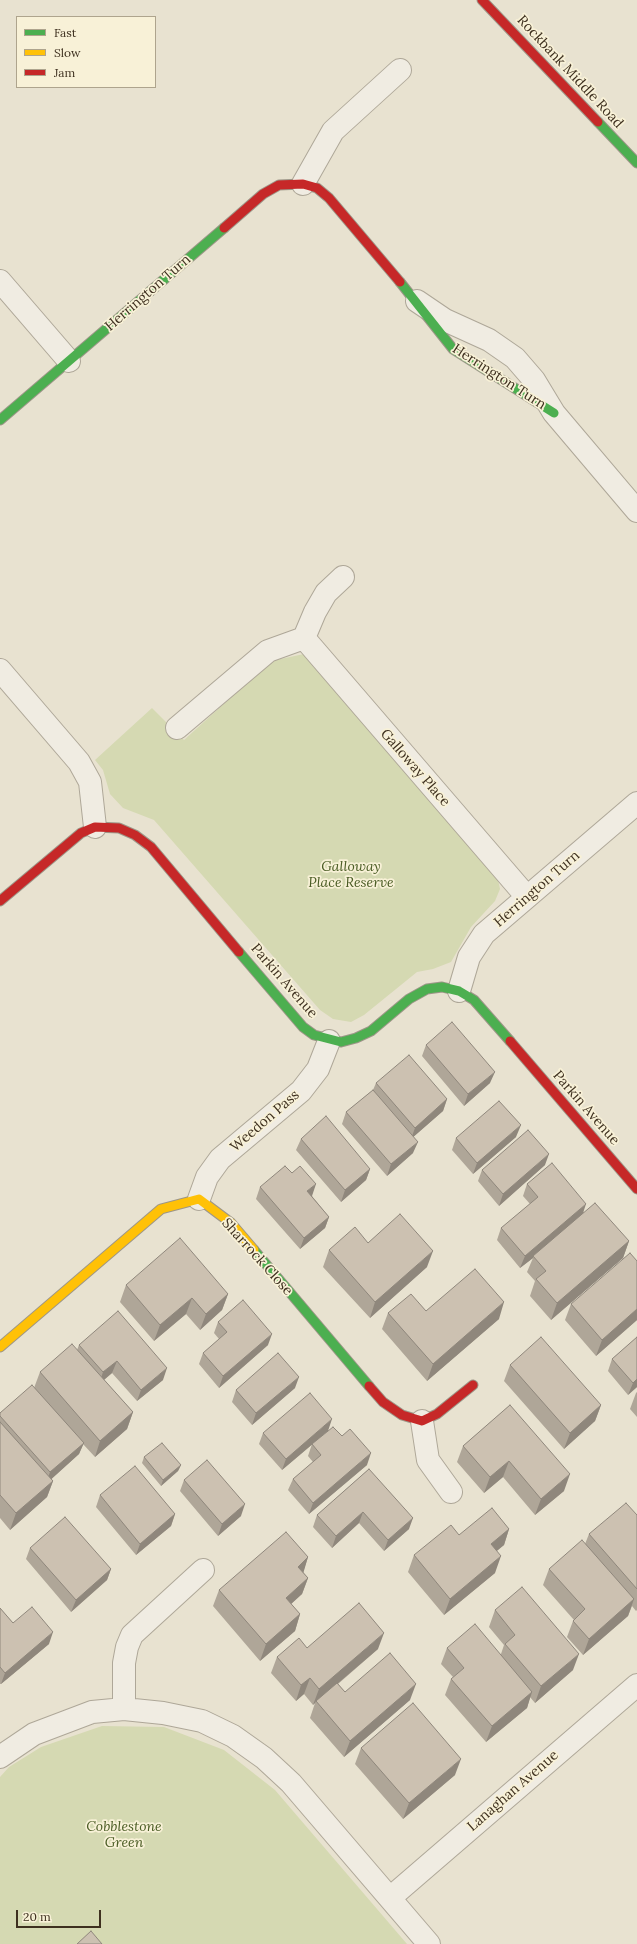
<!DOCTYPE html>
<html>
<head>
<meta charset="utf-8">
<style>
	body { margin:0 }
	#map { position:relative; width:637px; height:1944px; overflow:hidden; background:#e8e2d0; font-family:Lora,serif }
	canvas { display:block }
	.legend { position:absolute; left:16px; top:16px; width:140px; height:72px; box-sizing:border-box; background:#f8f1d7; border:1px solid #aea48d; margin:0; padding:5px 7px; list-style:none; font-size:12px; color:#3e301f }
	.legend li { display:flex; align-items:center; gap:8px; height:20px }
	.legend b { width:20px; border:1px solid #aea48d }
	.scale { position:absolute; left:16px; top:1910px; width:85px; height:18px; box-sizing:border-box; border:2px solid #3e301f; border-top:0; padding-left:5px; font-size:12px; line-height:14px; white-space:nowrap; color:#3e301f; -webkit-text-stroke:3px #f8f1d7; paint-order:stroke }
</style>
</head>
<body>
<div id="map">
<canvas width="637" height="1944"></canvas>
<ul class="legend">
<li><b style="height:5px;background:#4caf50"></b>Fast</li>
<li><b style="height:5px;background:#ffc107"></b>Slow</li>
<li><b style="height:5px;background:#c62828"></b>Jam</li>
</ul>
<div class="scale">20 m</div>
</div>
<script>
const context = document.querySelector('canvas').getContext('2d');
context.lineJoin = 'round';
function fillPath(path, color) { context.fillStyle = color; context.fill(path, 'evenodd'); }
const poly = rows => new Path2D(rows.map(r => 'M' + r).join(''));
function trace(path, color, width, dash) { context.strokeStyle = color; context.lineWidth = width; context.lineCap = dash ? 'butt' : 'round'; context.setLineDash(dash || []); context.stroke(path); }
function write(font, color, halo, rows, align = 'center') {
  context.font = font + ' Lora,serif'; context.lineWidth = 3.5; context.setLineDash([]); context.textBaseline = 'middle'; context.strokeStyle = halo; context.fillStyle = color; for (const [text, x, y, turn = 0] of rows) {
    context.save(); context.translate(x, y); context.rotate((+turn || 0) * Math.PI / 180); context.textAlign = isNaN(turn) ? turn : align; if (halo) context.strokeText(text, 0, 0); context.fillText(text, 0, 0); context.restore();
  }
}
fillPath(poly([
	[304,654,496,870,500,889,495,901,471,927,451,962,433,969,417,972,364,1015,351,1022,333,1019,320,1010,154,820,123,808,110,794,103,770,95,760,152,708,184,740,271,661],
	[102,1726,164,1727,224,1750,275,1790,407,1944,0,1944,0,1777,9,1767,41,1747]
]), '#d5d9b2');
const street = poly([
	[303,184,333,131,400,70],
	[0,281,69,361],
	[417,301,445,320,489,340,515,358,534,380,554,413,637,511],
	[304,638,527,897],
	[0,670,79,762,90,782,95,827],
	[177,728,268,651,304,638,315,612,326,593,343,577],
	[459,991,469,957,484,934,637,803],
	[199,1199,207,1177,220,1159,301,1091,318,1069,329,1041],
	[422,1421,428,1460,451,1492],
	[124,1709,124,1663,127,1647,132,1635,203,1570],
	[0,1757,34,1734,92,1712,124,1709,163,1713,202,1721,233,1736,264,1758,291,1783,429,1944],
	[390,1898,637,1685]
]);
const fast = poly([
	[598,122,637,163],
	[400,282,453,349,554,413],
	[0,420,224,228],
	[239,952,303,1027,314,1035,341,1042,356,1038,371,1031,409,999,427,989,442,987,459,991,474,1000,510,1041],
	[254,1250,369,1386]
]);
const slow = poly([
	[0,1347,161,1209,199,1199,231,1223,254,1250]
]);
const jam = poly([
	[482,0,598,122],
	[224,228,263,194,279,185,303,184,317,188,329,198,400,282],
	[0,901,81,833,95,827,119,828,135,835,151,847,239,952],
	[510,1041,637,1189],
	[369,1386,383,1402,402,1415,422,1421,437,1414,473,1385]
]);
trace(street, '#aea798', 24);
trace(fast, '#9d9688', 11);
trace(slow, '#9d9688', 11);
trace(jam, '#9d9688', 11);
trace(street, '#f0ece2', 22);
trace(fast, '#4caf50', 9);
trace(slow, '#ffc107', 9);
trace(jam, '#c62828', 9);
fillPath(poly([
	[426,1045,490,1083,464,1106,422,1056],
	[376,1083,447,1099,443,1111,413,1137,413,1153,387,1176,342,1124,346,1112,373,1090],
	[516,1137,473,1174,452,1150,456,1138],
	[301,1139,370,1169,366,1180,341,1202,296,1150],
	[545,1165,499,1206,478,1181,482,1170],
	[527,1184,584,1212,629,1241,623,1258,551,1320,530,1296,535,1281,527,1272,533,1258,520,1268,497,1240,501,1228,530,1204,523,1196],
	[260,1187,312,1196,329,1217,325,1228,300,1249,256,1199],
	[368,1243,427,1267,370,1318,323,1267,329,1250],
	[637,1261,637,1320,596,1356,565,1320,571,1304],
	[126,1285,228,1294,222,1310,200,1330,186,1314,154,1341,120,1302],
	[426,1311,499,1319,427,1381,382,1329,388,1313],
	[218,1322,268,1345,219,1388,199,1364,203,1353,219,1339,214,1333],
	[637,1337,637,1387,628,1395,608,1371,612,1359],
	[79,1345,163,1380,137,1401,112,1373,104,1380,133,1412,127,1429,95,1457,83,1444,79,1454,51,1479,53,1481,47,1497,10,1530,0,1518,0,1413,34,1388,40,1372,77,1350],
	[510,1365,601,1405,595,1421,564,1449,504,1381],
	[295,1388,252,1425,232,1402,236,1390],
	[637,1392,637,1417,630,1409,636,1393],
	[510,1405,564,1491,535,1515,503,1477,484,1493,457,1462,463,1446],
	[328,1431,282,1470,259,1444,263,1433],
	[312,1444,367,1465,309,1514,288,1490,293,1479,313,1462,308,1456],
	[144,1457,181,1465,178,1471,161,1486,142,1463],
	[369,1469,409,1529,384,1551,359,1523,332,1548,313,1527,317,1515],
	[184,1480,241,1516,218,1536,180,1491],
	[100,1495,175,1514,171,1526,136,1555,96,1507],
	[637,1515,637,1610,636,1611,632,1606,628,1616,583,1655,567,1637,573,1621,574,1620,543,1585,549,1569,585,1544,589,1534],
	[509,1529,504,1545,496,1551,495,1573,444,1615,408,1572,414,1555,459,1535],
	[30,1548,111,1569,107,1580,71,1612,26,1559],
	[308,1557,303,1572,308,1578,302,1594,291,1604,300,1614,295,1631,260,1661,213,1606,219,1590],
	[0,1608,13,1623,49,1644,1,1684,0,1684],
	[495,1610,573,1670,535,1703,530,1697,527,1708,486,1742,445,1695,451,1679,453,1677,441,1664,447,1648,501,1654,504,1645,489,1627],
	[307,1648,378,1649,338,1684,345,1692,410,1700,344,1757,310,1718,315,1703,313,1705,304,1694,296,1701,271,1673,277,1657],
	[361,1748,455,1775,403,1819,355,1764]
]), '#afa698');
fillPath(poly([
	[495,1072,490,1083,464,1106,468,1094],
	[447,1099,443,1111,411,1139,415,1128],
	[521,1125,516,1137,473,1174,477,1163],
	[418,1142,413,1153,387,1176,391,1164],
	[549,1154,545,1165,499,1206,503,1194],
	[370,1169,366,1180,341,1202,345,1190],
	[316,1184,312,1196,303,1203,307,1191],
	[586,1204,582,1216,533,1256,533,1258,520,1268,525,1256],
	[329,1217,325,1228,300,1249,304,1238],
	[629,1241,623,1258,551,1320,557,1303],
	[433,1251,427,1267,370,1318,375,1302],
	[228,1294,222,1310,200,1330,206,1314],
	[192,1298,186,1314,154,1341,160,1325],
	[504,1302,499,1319,427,1381,433,1364],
	[637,1309,637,1320,596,1356,602,1340],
	[272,1334,268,1345,219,1388,223,1376],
	[117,1361,112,1373,99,1384,103,1372],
	[167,1368,163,1380,137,1401,141,1390],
	[299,1377,295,1388,252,1425,256,1413],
	[637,1379,637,1387,628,1395,633,1383],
	[601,1405,595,1421,564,1449,570,1433],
	[133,1412,127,1429,95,1457,100,1441],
	[332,1419,328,1431,282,1470,286,1459],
	[84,1443,79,1454,46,1484,50,1472],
	[371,1453,367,1465,309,1514,313,1503],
	[509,1461,503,1477,484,1493,490,1477],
	[181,1465,178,1471,161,1486,163,1480],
	[570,1474,564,1491,535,1515,541,1499],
	[53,1481,47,1497,10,1530,16,1513],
	[245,1504,241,1516,218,1536,222,1524],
	[363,1512,359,1523,332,1548,336,1536],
	[175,1514,171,1526,136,1555,140,1544],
	[413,1518,409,1529,384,1551,388,1540],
	[509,1529,504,1545,485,1561,491,1544],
	[501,1556,495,1573,444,1615,450,1599],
	[308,1557,303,1574,298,1567],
	[111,1569,107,1580,71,1612,76,1600],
	[308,1578,302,1594,280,1614,286,1598],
	[634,1599,628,1616,583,1655,589,1639],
	[300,1614,295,1631,260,1661,266,1644],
	[53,1632,49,1644,1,1684,5,1673],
	[384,1633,378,1649,316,1702,316,1701,315,1703,313,1705,319,1689],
	[579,1654,573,1670,535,1703,541,1686],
	[310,1678,304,1694,296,1701,301,1685],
	[416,1684,410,1700,344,1757,350,1741],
	[532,1692,527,1708,486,1742,492,1726],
	[461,1759,455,1775,403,1819,409,1803]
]), '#8f877c');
const building = poly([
	[452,1022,495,1072,468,1094,426,1045,452,1022],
	[409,1055,447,1099,415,1128,376,1083,409,1055],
	[373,1090,418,1142,391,1164,346,1112,373,1090],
	[499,1101,521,1125,477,1163,456,1138,499,1101],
	[326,1116,370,1169,345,1190,301,1139,326,1116],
	[528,1130,549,1154,503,1194,482,1170,528,1130],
	[552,1163,586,1204,525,1256,501,1228,538,1197,527,1184,552,1163],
	[285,1166,292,1173,300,1166,316,1184,307,1191,329,1217,304,1238,260,1187,285,1166],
	[595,1203,629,1241,557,1303,536,1279,546,1271,533,1256,595,1203],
	[400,1214,433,1251,375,1302,329,1250,355,1227,368,1243,400,1214],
	[180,1238,228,1294,206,1314,192,1298,160,1325,126,1285,180,1238],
	[630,1253,637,1261,637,1309,602,1340,571,1304,630,1253],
	[475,1269,504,1302,433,1364,388,1313,411,1294,426,1311,475,1269],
	[243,1300,272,1334,223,1376,203,1353,227,1332,218,1322,243,1300],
	[118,1311,167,1368,141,1390,117,1361,103,1372,79,1345,118,1311],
	[541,1337,601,1405,570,1433,510,1365,541,1337],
	[637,1337,637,1379,633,1383,612,1359,637,1337],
	[72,1344,133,1412,100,1441,40,1372,72,1344],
	[278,1353,299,1377,256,1413,236,1390,278,1353],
	[32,1385,84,1443,50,1472,0,1416,0,1413,32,1385],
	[310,1393,332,1419,286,1459,263,1433,310,1393],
	[510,1405,570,1474,541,1499,509,1461,490,1477,463,1446,510,1405],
	[0,1422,53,1481,16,1513,0,1495,0,1422],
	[333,1427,342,1436,350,1429,371,1453,313,1503,293,1479,321,1455,312,1444,333,1427],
	[162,1443,181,1465,163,1480,144,1457,162,1443],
	[207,1460,245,1504,222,1524,184,1480,207,1460],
	[135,1466,175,1514,140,1544,100,1495,135,1466],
	[369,1469,413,1518,388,1540,363,1512,336,1536,317,1515,369,1469],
	[626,1503,637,1515,637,1589,589,1534,626,1503],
	[492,1508,509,1529,491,1544,501,1556,450,1599,414,1555,451,1525,459,1535,492,1508],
	[65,1517,111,1569,76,1600,30,1548,65,1517],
	[286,1532,308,1557,298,1567,308,1578,286,1598,300,1614,266,1644,219,1590,286,1532],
	[582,1540,634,1599,589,1639,573,1621,585,1609,549,1569,582,1540],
	[522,1587,579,1654,541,1686,505,1644,515,1635,495,1610,522,1587],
	[359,1603,384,1633,319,1689,310,1678,301,1685,277,1657,299,1638,307,1648,359,1603],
	[32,1607,53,1632,5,1673,0,1667,0,1608,13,1623,32,1607],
	[475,1624,532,1692,492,1726,451,1679,464,1668,447,1648,475,1624],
	[390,1653,416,1684,350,1741,316,1701,337,1683,345,1692,390,1653],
	[413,1703,461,1759,409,1803,361,1748,413,1703],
	[91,1931,102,1944,77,1944,91,1931]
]);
fillPath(building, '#ccc1b1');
trace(building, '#8f877c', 1);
write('14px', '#3e301f', '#f8f1d7', [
	["Rockbank Middle Road",570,72,47],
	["Herrington Turn",148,293,-41],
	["Herrington Turn",499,377,33],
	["Galloway Place",415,768,49],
	["Herrington Turn",537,889,-41],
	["Parkin Avenue",284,981,49],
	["Parkin Avenue",586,1108,49],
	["Weedon Pass",265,1121,-41],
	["Sharrock Close",257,1257,48],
	["Lanaghan Avenue",513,1791,-41]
]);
write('italic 14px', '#4a5c24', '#f8f1d7', [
	["Galloway",351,867],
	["Place Reserve",351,883],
	["Cobblestone",124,1827],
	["Green",124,1843]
]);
</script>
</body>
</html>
